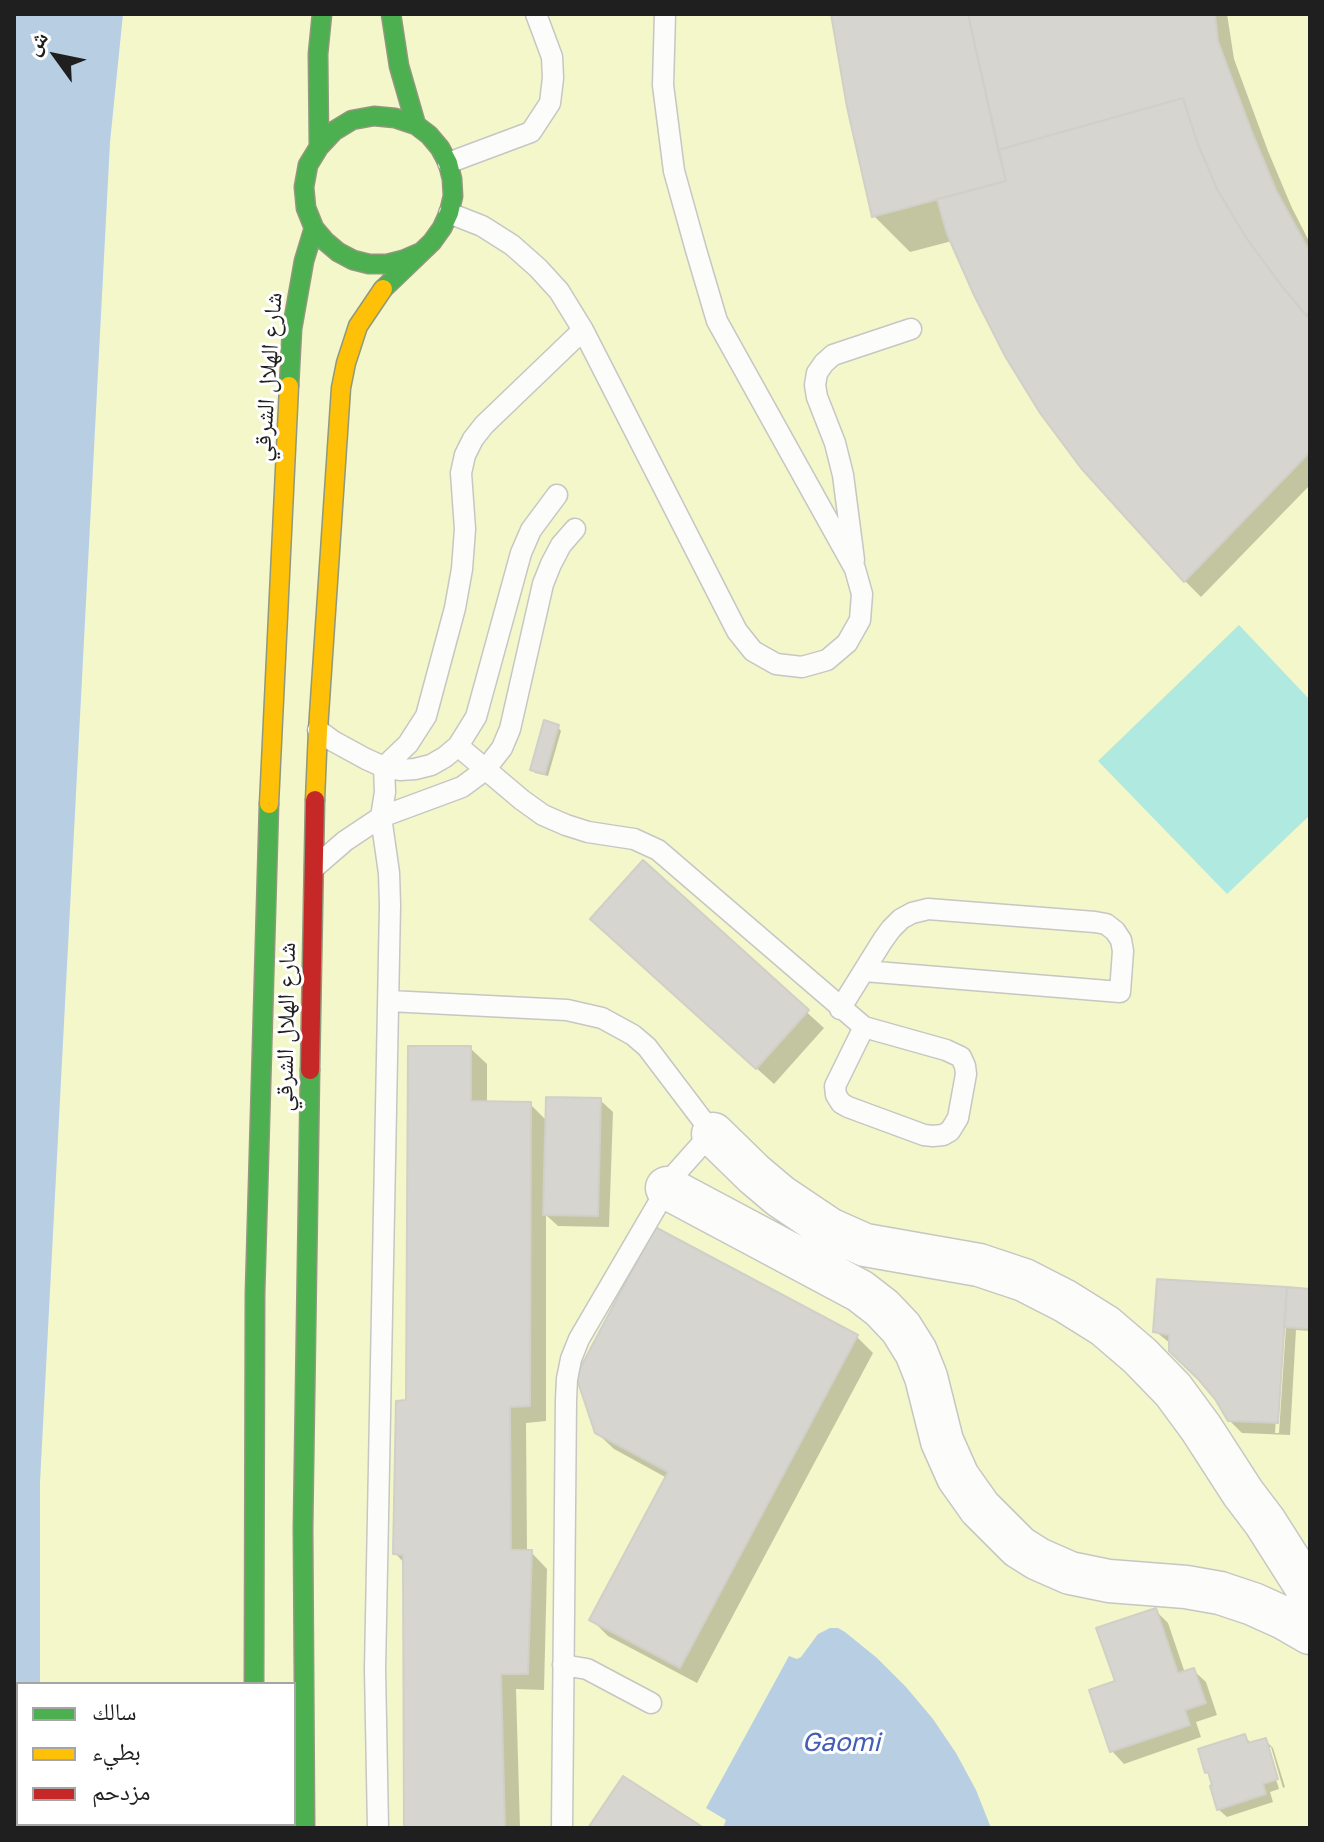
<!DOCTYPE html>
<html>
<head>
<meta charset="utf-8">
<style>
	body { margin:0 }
	#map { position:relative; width:1324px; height:1842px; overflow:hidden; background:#edede7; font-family:"Golos Text","Noto Naskh Arabic",sans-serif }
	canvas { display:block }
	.frame { position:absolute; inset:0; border:16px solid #1f1f1f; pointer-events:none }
	.legend { position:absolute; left:16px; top:1682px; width:280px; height:144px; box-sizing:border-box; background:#fff; border:2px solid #a5a5a5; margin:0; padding:10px 14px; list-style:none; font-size:24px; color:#1f1f1f }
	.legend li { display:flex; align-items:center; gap:16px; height:40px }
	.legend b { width:40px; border:2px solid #a5a5a5 }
	.north { position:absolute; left:16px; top:16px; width:80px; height:80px; -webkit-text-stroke:6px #fff; paint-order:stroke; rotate:303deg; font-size:22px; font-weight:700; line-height:32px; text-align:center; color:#1f1f1f }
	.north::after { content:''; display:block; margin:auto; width:28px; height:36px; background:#1f1f1f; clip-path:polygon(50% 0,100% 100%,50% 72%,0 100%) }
</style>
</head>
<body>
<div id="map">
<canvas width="1324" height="1842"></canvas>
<div class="frame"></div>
<ul class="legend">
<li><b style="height:10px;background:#4caf50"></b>سالك</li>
<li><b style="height:10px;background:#ffc107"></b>بطيء</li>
<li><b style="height:10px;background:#c62828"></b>مزدحم</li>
</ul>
<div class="north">ش</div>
</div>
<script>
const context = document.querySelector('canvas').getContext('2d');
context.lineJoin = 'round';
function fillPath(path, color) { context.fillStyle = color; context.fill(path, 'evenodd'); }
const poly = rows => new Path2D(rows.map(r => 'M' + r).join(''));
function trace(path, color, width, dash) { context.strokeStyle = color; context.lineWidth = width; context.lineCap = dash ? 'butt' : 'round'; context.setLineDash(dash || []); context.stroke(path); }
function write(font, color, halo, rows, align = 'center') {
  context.font = font + ' "Golos Text","Noto Naskh Arabic",sans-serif'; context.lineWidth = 6; context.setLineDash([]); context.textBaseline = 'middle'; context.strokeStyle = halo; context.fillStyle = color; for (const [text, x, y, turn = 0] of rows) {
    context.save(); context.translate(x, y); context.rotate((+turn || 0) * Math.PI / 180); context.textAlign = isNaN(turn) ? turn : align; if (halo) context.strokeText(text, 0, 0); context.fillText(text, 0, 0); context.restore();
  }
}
fillPath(poly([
	[123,14,1310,14,1310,1828,40,1828,40,1824,294,1824,294,1684,40,1684,40,1482,110,142]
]), '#f4f7ca');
fillPath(poly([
	[1239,625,1310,700,1310,815,1227,894,1098,761]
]), '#afe9df');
fillPath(poly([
	[14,14,123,14,110,142,40,1482,40,1684,18,1684,18,1824,40,1824,40,1828,14,1828],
	[830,1628,838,1628,845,1632,877,1658,906,1687,933,1719,956,1753,976,1790,991,1828,723,1828,726,1820,706,1808,789,1656,797,1659,801,1657,818,1634]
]), '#b8cfe3');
fillPath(poly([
	[833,14,1227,14,1234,59,1268,151,1292,208,1310,243,1310,485,1201,597,1185,581,952,241,910,252,874,216],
	[558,727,561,731,548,776,535,773,532,769],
	[643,863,824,1028,774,1084,609,935],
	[470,1048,487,1064,487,1103,530,1104,547,1121,600,1100,613,1112,609,1227,558,1226,546,1215,546,1421,526,1423,527,1552,531,1552,547,1569,544,1690,516,1689,520,1828,406,1828,405,1564,395,1553,408,1402],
	[1310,1291,1310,1331,1296,1330,1290,1435,1242,1433,1229,1420,1216,1398,1171,1344,1155,1331],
	[1282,1323,1286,1326,1279,1433,1275,1433],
	[857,1337,873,1353,697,1683,608,1636,591,1619,667,1478,614,1449,596,1432],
	[1156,1611,1168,1623,1185,1673,1193,1670,1206,1682,1217,1715,1196,1722,1201,1737,1124,1764,1112,1751,1117,1682],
	[1244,1736,1252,1744,1265,1740,1273,1748,1285,1787,1283,1788,1271,1747,1266,1747,1279,1789,1270,1792,1273,1802,1227,1817,1218,1809,1211,1776,1207,1772]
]), '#0003');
const building = poly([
	[831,14,968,14,1006,181,872,217,847,107,831,14],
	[968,14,1215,14,1218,41,1252,132,1276,190,1310,252,1310,311,1306,315,1281,285,1247,239,1217,189,1197,142,1183,98,998,150,968,14],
	[1183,98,1197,142,1217,189,1247,239,1281,285,1310,320,1310,452,1184,582,1081,468,1040,413,1005,356,974,295,947,234,937,199,1006,181,998,150,1183,98],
	[544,720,559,725,545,774,530,770,544,720],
	[643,860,809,1010,756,1069,590,919,643,860],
	[408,1046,471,1046,471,1101,531,1102,530,1406,510,1407,511,1550,532,1550,528,1674,501,1674,505,1828,404,1828,403,1555,393,1554,396,1401,406,1400,408,1046],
	[546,1097,601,1098,598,1216,543,1215,546,1097],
	[655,1227,858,1335,680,1668,589,1620,668,1472,595,1433,576,1376,655,1227],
	[1157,1279,1287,1287,1278,1423,1228,1421,1215,1399,1199,1380,1169,1351,1169,1335,1153,1332,1157,1279],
	[1287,1287,1310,1289,1310,1329,1284,1327,1287,1287],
	[1156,1608,1178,1673,1194,1668,1206,1703,1185,1710,1190,1725,1110,1752,1089,1690,1115,1681,1096,1628,1156,1608],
	[1245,1734,1248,1743,1266,1738,1278,1779,1263,1784,1266,1794,1217,1810,1210,1786,1212,1785,1208,1772,1205,1773,1198,1749,1245,1734],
	[623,1776,704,1828,588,1828,623,1776]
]);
fillPath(building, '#d6d5cf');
trace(building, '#d0cfc8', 2);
const lane = poly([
	[448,163,531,132,550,103,553,78,552,57,536,14],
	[449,213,482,226,512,245,538,268,559,291,583,330,737,631,753,651,776,664,802,667,827,660,847,643,860,620,862,594,855,569,717,321,696,250,674,171,663,85,665,14],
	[854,560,843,475,835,443,817,397,815,385,817,373,824,363,833,355,911,329],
	[318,730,333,741,366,759,384,767,400,770,415,769,431,765,445,757,458,746,476,717,521,553,531,530,557,495],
	[458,746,522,800,543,815,566,825,588,832,634,839,658,850,864,1027,946,1050,961,1057,965,1066,966,1074,958,1118,950,1131,943,1135,933,1136,924,1135,848,1107,841,1103,836,1095,835,1086,864,1027],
	[315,867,345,841,381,817,462,787,485,770,502,748,510,729,543,584,551,564,561,545,575,529],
	[389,1001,567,1010,602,1018,633,1035,647,1047,713,1134,700,1146,676,1173,579,1339,571,1359,567,1379,566,1400,562,1828],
	[840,1009,883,940,891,929,901,919,912,913,928,909,1095,922,1106,924,1115,931,1121,940,1123,951,1120,992,864,971],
	[563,1665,587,1669,651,1703],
	[378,1828,375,1669,390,905,389,873,381,817,385,792,384,767,408,744,426,716,455,608,462,569,465,529,461,473,465,455,473,439,484,425,583,330]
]);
const street = poly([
	[713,1134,754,1174,780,1196,829,1229,865,1245,979,1265,1024,1280,1065,1301,1105,1326,1140,1356,1173,1390,1201,1428,1243,1493,1265,1522,1310,1593],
	[667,1188,860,1291,882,1308,901,1328,916,1352,926,1377,942,1441,958,1477,980,1508,1019,1547,1038,1559,1070,1573,1109,1581,1186,1587,1220,1593,1253,1604,1284,1618,1310,1633]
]);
const fast = poly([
	[391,14,399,66,416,125],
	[319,147,318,54,322,14],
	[383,289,432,242,442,228,449,213,453,196,452,179,448,163,440,148,429,135,416,125,395,118,374,116,352,120,334,131,319,147,308,165,304,187,306,208,314,228,325,241,338,252,353,260,369,264,387,264,403,260,419,253],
	[289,386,292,329,304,261,314,228],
	[254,1684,255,1293,269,804],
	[305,1828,303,1528,310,1070]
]);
const slow = poly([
	[315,800,318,730,341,388,346,363,358,326,383,289],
	[269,804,289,386],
	[256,1824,256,1828]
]);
const jam = poly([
	[310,1070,315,800]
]);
trace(lane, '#c6c6c3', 23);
trace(street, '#c6c6c3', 45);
trace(fast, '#90987e', 21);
trace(slow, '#90987e', 21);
trace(jam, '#90987e', 21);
trace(lane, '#fcfcfb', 20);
trace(street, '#fcfcfb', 42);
trace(fast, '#4caf50', 18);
trace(slow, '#ffc107', 18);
trace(jam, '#c62828', 18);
write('24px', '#1f1f1f', '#fff', [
	["شارع الهلال الشرقي",268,377,-86],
	["شارع الهلال الشرقي",286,1027,-89]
]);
write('italic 26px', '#435eb6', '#fff', [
	["Gaomi",841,1743]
]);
</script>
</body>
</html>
